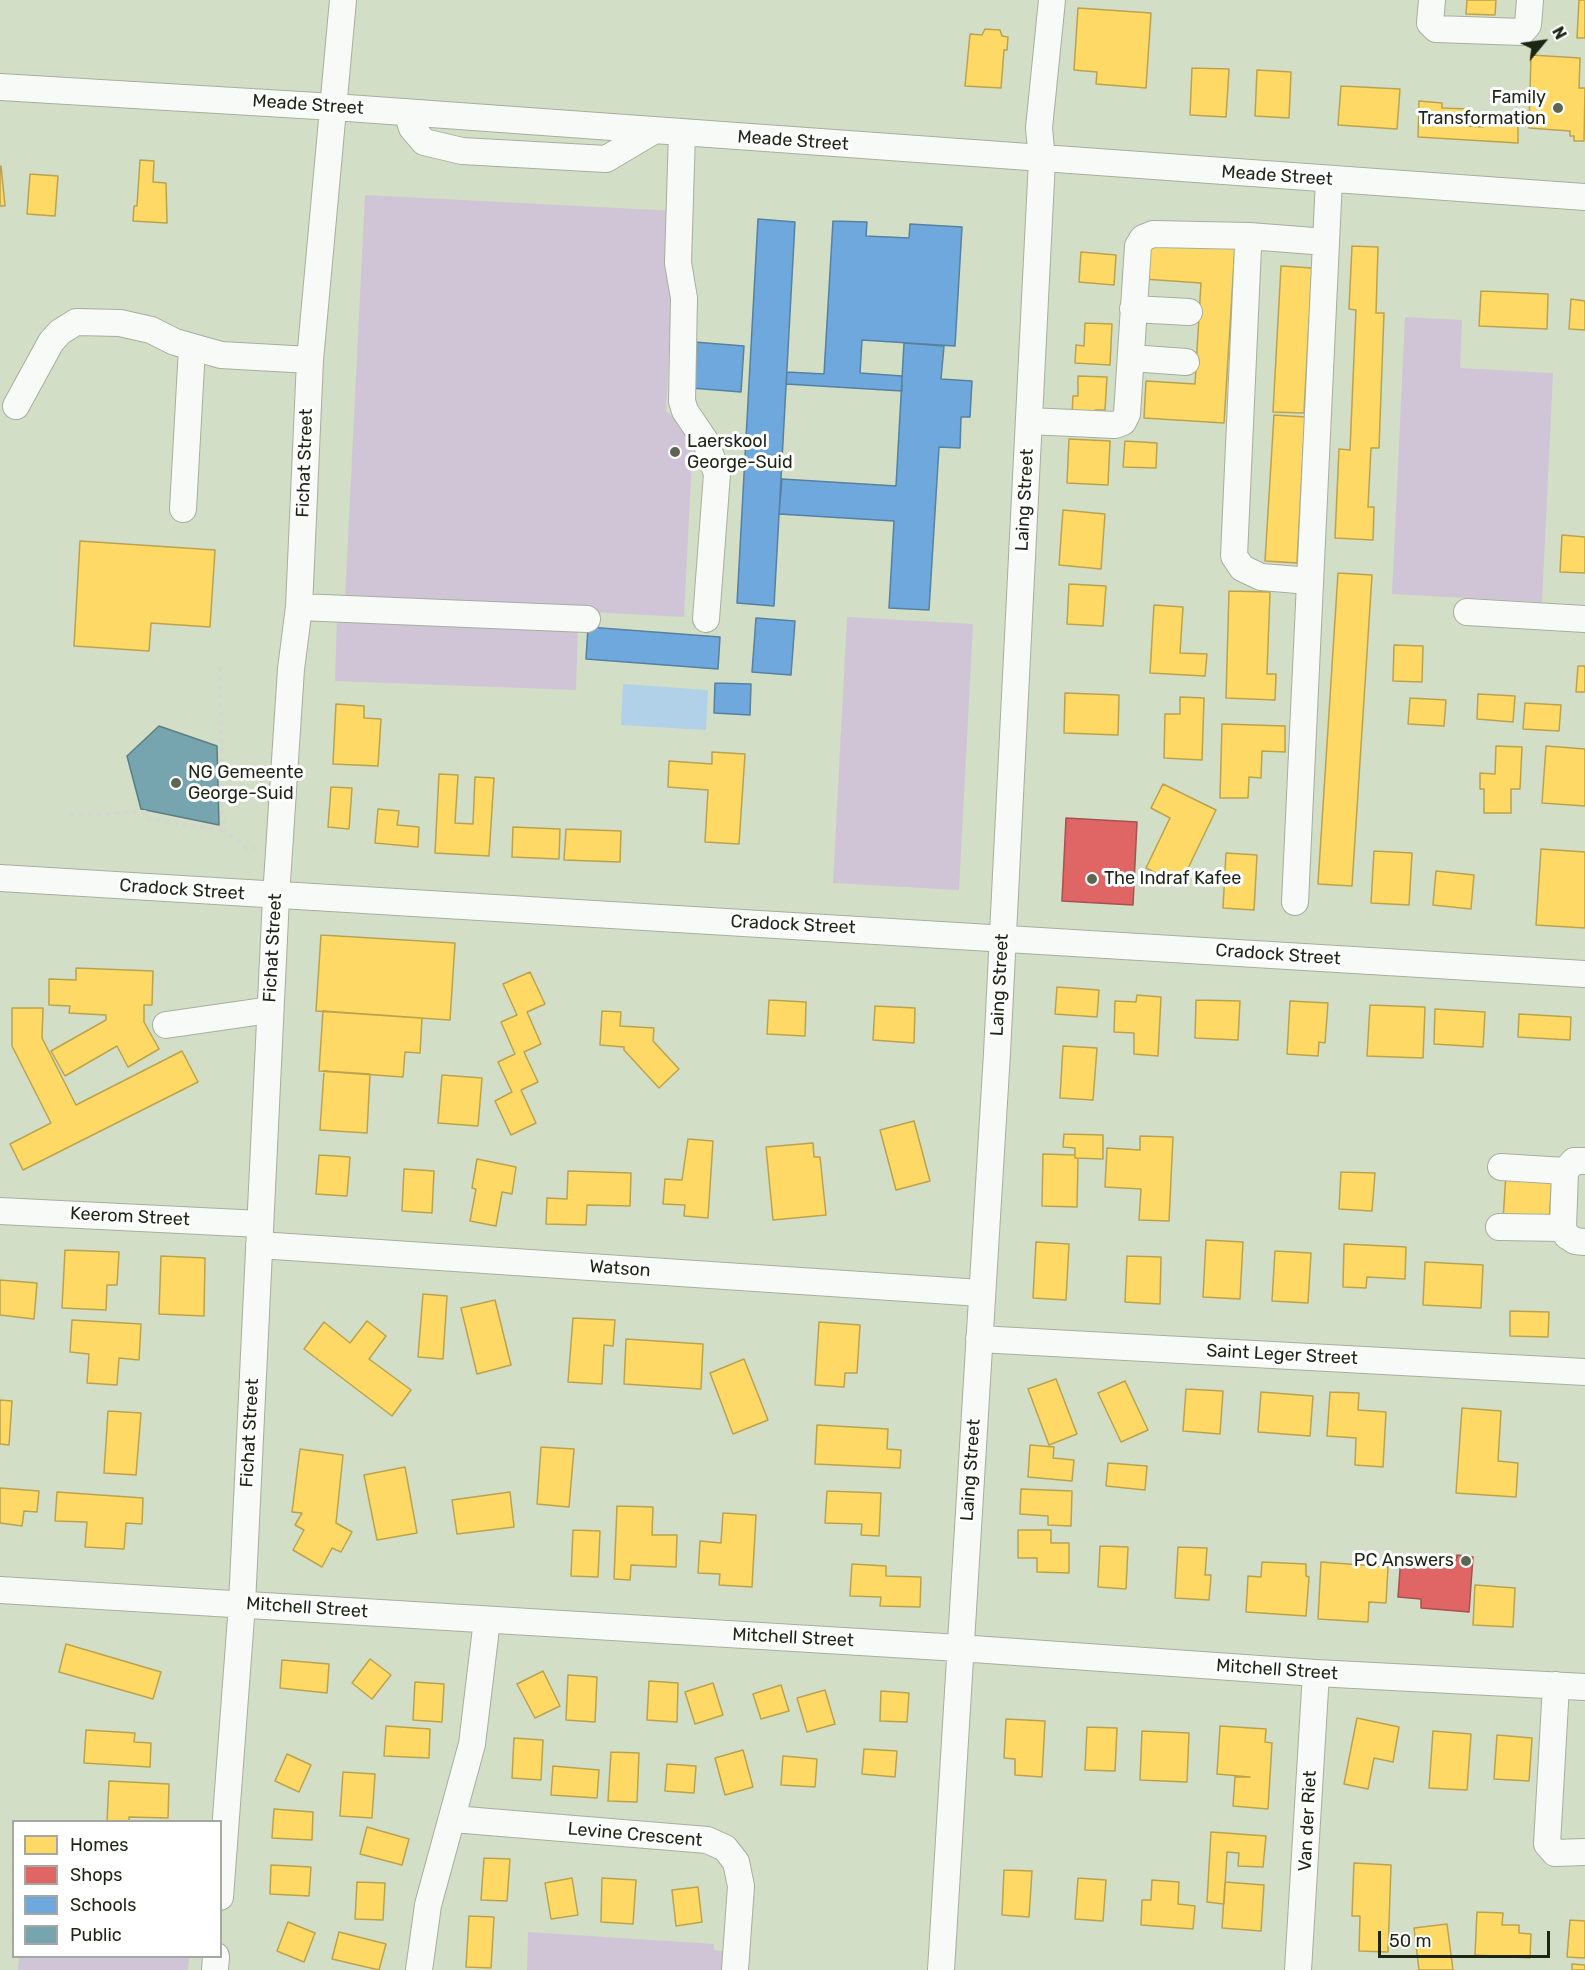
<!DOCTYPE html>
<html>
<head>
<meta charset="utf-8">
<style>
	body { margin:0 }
	#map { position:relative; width:1585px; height:1970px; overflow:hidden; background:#d3dec7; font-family:Rubik,sans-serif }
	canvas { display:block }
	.legend { position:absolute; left:12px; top:1820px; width:210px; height:138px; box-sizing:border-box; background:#fff; border:2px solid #a5a8a1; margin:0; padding:8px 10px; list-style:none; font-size:18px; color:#1d2515 }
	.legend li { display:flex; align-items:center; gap:12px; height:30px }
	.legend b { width:30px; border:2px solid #a5a8a1 }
	.north { position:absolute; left:1513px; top:12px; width:60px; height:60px; -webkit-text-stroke:4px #fff; paint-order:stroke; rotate:61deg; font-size:16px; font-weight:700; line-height:24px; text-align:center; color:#1d2515 }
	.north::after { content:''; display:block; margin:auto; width:21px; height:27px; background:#1d2515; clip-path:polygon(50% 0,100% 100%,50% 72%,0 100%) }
	.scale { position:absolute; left:1378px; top:1931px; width:172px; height:27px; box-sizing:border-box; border:3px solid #1d2515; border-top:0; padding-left:8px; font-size:18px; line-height:21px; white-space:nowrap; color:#1d2515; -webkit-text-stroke:4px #fff; paint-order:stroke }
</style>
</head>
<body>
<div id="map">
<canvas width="1585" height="1970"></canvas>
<ul class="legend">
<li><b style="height:16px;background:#ffd966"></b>Homes</li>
<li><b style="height:16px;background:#e06666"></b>Shops</li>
<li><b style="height:16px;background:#6fa8dc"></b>Schools</li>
<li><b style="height:16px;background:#76a5af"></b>Public</li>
</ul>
<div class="north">N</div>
<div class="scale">50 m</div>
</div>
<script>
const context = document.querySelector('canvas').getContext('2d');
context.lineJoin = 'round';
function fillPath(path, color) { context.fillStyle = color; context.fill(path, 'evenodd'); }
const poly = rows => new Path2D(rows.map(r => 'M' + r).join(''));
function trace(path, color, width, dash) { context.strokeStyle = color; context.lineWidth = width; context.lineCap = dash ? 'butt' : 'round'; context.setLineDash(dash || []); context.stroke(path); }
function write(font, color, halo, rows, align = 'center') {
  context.font = font + ' Rubik,sans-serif'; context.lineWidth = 6; context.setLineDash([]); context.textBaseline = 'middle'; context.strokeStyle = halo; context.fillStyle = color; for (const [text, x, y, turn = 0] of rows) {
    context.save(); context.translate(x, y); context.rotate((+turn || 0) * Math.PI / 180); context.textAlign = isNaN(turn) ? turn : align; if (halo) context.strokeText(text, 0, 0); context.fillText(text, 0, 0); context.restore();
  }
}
fillPath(poly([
	[365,195,676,211,666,411,693,438,684,617,345,599],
	[1405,317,1462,320,1460,368,1553,373,1542,602,1392,594],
	[337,617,578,626,576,690,335,681],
	[847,617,973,624,959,890,833,883],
	[528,1932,714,1944,714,1950,723,1951,722,1970,527,1970],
	[19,1957,19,1956,189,1957,188,1970,18,1970]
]), '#cfc5d7');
fillPath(poly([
	[623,684,708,690,706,730,621,725]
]), '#b0d1e7');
const homes = poly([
	[1467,0,1496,0,1495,15,1466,14,1467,0],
	[1579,0,1585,0,1585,38,1577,38,1579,0],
	[1078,8,1151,13,1146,88,1096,84,1097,72,1074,70,1078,8],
	[985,29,1000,30,1002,36,1008,37,1007,50,1004,50,1001,88,965,86,970,34,982,35,985,29],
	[1531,55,1580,58,1579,88,1585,88,1584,141,1574,141,1574,136,1570,136,1570,131,1529,128,1531,55],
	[1192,68,1229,69,1226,117,1190,115,1192,68],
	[1257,70,1291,72,1289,118,1255,116,1257,70],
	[1341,86,1400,89,1397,129,1338,125,1341,86],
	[1419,101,1442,103,1442,108,1469,109,1468,126,1483,127,1484,121,1518,123,1518,143,1418,137,1419,101],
	[140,160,154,161,153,182,166,183,167,223,133,221,134,206,137,206,140,160],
	[1,166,5,206,0,206,0,167,1,166],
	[30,174,58,176,55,216,27,214,30,174],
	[1147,240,1235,246,1224,423,1144,418,1146,381,1195,384,1201,283,1144,279,1147,240],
	[1352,246,1378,247,1376,313,1384,313,1379,448,1371,448,1368,507,1374,507,1373,540,1335,538,1339,449,1350,450,1356,310,1349,309,1352,246],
	[1081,252,1116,255,1114,285,1079,282,1081,252],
	[1281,266,1312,268,1304,413,1273,412,1281,266],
	[1481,291,1548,294,1547,329,1479,326,1481,291],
	[1571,299,1585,301,1585,330,1569,329,1571,299],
	[1085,323,1112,324,1110,365,1075,363,1076,345,1084,346,1085,323],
	[1078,376,1107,377,1105,410,1095,410,1095,415,1072,414,1073,396,1078,396,1078,376],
	[1274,415,1305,417,1297,563,1265,561,1274,415],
	[1069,439,1110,441,1108,485,1067,483,1069,439],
	[1125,441,1157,443,1156,468,1123,467,1125,441],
	[1063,510,1105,514,1101,569,1059,565,1063,510],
	[1562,535,1585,537,1585,573,1560,572,1562,535],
	[80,541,215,550,210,627,151,623,149,651,74,646,80,541],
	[1338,573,1372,575,1352,886,1318,884,1338,573],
	[1069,584,1106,586,1103,626,1067,624,1069,584],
	[1229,591,1270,592,1267,674,1276,674,1275,700,1226,698,1229,591],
	[1154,605,1183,607,1180,653,1207,654,1205,676,1150,673,1154,605],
	[1394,645,1423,646,1422,682,1393,681,1394,645],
	[1578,666,1585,666,1585,692,1576,692,1578,666],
	[1065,693,1119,695,1118,735,1064,733,1065,693],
	[1478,694,1515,696,1513,722,1477,719,1478,694],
	[1180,697,1204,698,1202,760,1164,758,1165,714,1180,714,1180,697],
	[1410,698,1446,700,1444,726,1408,724,1410,698],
	[1525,703,1561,705,1559,731,1523,729,1525,703],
	[336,704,364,706,364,718,381,719,378,766,333,764,336,704],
	[1222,724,1285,726,1285,752,1262,751,1261,778,1249,777,1248,798,1220,798,1222,724],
	[1496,746,1522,747,1520,789,1511,789,1511,813,1484,813,1484,789,1480,789,1480,773,1495,774,1496,746],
	[1546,746,1585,749,1585,806,1542,803,1546,746],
	[712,752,745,754,739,844,705,842,708,790,668,787,669,761,712,764,712,752],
	[439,774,458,775,455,823,473,824,475,777,494,778,489,856,435,853,439,774],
	[1163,784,1216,810,1180,885,1146,868,1170,818,1151,808,1163,784],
	[331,787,352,788,349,829,328,827,331,787],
	[378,809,399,811,397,825,419,827,418,847,375,843,378,809],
	[513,827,560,829,559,859,512,857,513,827],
	[566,829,621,831,620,862,564,860,566,829],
	[1541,849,1585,852,1585,928,1536,925,1541,849],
	[1374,851,1412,853,1409,905,1371,903,1374,851],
	[1226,853,1257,855,1254,910,1223,908,1226,853],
	[1436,871,1474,875,1471,909,1433,905,1436,871],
	[321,935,455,943,450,1020,316,1011,321,935],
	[76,968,153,971,152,1005,144,1005,144,1022,159,1049,128,1067,117,1046,65,1076,51,1051,106,1020,106,1015,69,1013,70,1006,49,1005,49,979,76,980,76,968],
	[530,972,545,1004,527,1012,541,1044,524,1052,538,1082,521,1090,536,1123,511,1135,495,1101,512,1092,498,1062,515,1054,501,1022,517,1015,503,984,530,972],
	[1057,987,1099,990,1097,1017,1055,1014,1057,987],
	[1137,995,1161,997,1158,1056,1134,1054,1134,1033,1114,1032,1115,1001,1136,1002,1137,995],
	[769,1000,806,1002,805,1036,767,1034,769,1000],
	[1196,1000,1240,1001,1238,1040,1195,1038,1196,1000],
	[1290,1001,1328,1003,1325,1043,1319,1042,1318,1056,1287,1054,1290,1001],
	[1370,1005,1425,1007,1423,1058,1367,1056,1370,1005],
	[875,1006,915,1008,914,1043,873,1040,875,1006],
	[12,1008,43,1008,42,1038,76,1105,182,1051,198,1082,23,1170,10,1144,51,1123,12,1046,12,1008],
	[1435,1009,1485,1012,1483,1047,1434,1044,1435,1009],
	[323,1011,422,1018,420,1053,405,1052,403,1077,319,1071,323,1011],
	[602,1011,621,1012,620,1026,654,1028,653,1041,679,1069,659,1088,624,1050,624,1047,600,1045,602,1011],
	[1519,1014,1571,1017,1570,1040,1518,1037,1519,1014],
	[1063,1046,1097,1048,1093,1100,1060,1098,1063,1046],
	[324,1071,370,1074,367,1133,320,1130,324,1071],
	[442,1075,482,1078,478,1126,438,1123,442,1075],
	[914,1121,930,1181,896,1190,880,1130,914,1121],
	[1064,1134,1103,1135,1103,1159,1075,1158,1075,1148,1063,1147,1064,1134],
	[1140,1136,1173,1137,1169,1221,1139,1220,1141,1189,1105,1187,1107,1148,1140,1150,1140,1136],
	[688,1139,713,1141,708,1218,684,1216,685,1205,663,1204,665,1179,682,1180,688,1139],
	[813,1143,814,1157,820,1157,826,1215,773,1220,766,1147,813,1143],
	[1043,1154,1075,1155,1075,1158,1078,1158,1077,1207,1042,1206,1043,1154],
	[319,1155,350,1157,347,1196,316,1194,319,1155],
	[477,1159,516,1167,512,1194,502,1192,496,1226,470,1221,476,1189,472,1188,477,1159],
	[404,1169,434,1171,432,1213,402,1211,404,1169],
	[568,1171,631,1173,630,1206,587,1205,586,1225,546,1224,547,1198,567,1199,568,1171],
	[1341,1172,1375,1173,1372,1211,1339,1209,1341,1172],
	[1506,1173,1552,1177,1549,1223,1503,1220,1506,1173],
	[1206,1240,1243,1242,1240,1299,1203,1297,1206,1240],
	[1036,1242,1069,1244,1066,1300,1033,1298,1036,1242],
	[1344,1244,1406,1247,1405,1279,1367,1277,1366,1288,1343,1287,1344,1244],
	[65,1250,119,1252,117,1285,107,1285,106,1310,62,1308,65,1250],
	[1275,1251,1311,1253,1308,1303,1272,1301,1275,1251],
	[161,1256,205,1258,204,1316,159,1314,161,1256],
	[1127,1256,1161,1257,1160,1304,1125,1302,1127,1256],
	[1425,1262,1483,1265,1481,1308,1423,1305,1425,1262],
	[0,1280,37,1283,34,1319,0,1315,0,1280],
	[423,1294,447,1296,443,1359,418,1357,423,1294],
	[495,1300,511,1365,477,1374,461,1308,495,1300],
	[1510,1311,1549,1312,1548,1337,1510,1336,1510,1311],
	[573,1318,615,1320,613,1346,604,1345,602,1384,568,1382,573,1318],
	[72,1320,141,1324,139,1360,119,1358,117,1385,87,1383,89,1354,70,1352,72,1320],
	[367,1321,386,1336,369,1359,411,1390,392,1416,304,1349,324,1322,350,1343,367,1321],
	[819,1322,860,1325,857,1373,845,1373,844,1387,815,1385,819,1322],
	[626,1339,703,1344,701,1389,624,1384,626,1339],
	[744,1359,768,1420,733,1434,710,1373,744,1359],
	[1056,1379,1077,1434,1049,1445,1028,1389,1056,1379],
	[1125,1381,1148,1430,1121,1442,1098,1393,1125,1381],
	[1186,1389,1223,1391,1220,1434,1183,1431,1186,1389],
	[1261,1392,1313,1396,1310,1436,1258,1432,1261,1392],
	[1330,1392,1359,1393,1358,1410,1386,1412,1383,1467,1355,1465,1356,1438,1327,1436,1330,1392],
	[0,1400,12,1401,9,1445,0,1444,0,1400],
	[1462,1408,1501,1411,1498,1461,1518,1463,1516,1497,1456,1493,1462,1408],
	[108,1411,141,1413,136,1475,104,1473,108,1411],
	[817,1425,888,1429,887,1449,901,1450,900,1468,815,1464,817,1425],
	[1030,1445,1054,1447,1053,1458,1074,1460,1072,1481,1028,1477,1030,1445],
	[541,1447,574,1449,569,1507,537,1504,541,1447],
	[300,1449,343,1455,336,1523,352,1532,341,1552,332,1548,322,1567,293,1550,304,1530,295,1525,302,1513,292,1512,300,1449],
	[1108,1463,1147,1466,1145,1490,1106,1486,1108,1463],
	[405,1467,417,1533,377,1540,364,1475,405,1467],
	[0,1488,39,1491,37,1512,24,1511,22,1526,0,1523,0,1488],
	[1021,1489,1072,1491,1071,1526,1048,1525,1048,1516,1020,1514,1021,1489],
	[827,1491,881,1493,879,1536,861,1535,862,1524,825,1523,827,1491],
	[57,1492,143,1498,142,1524,126,1523,124,1549,85,1547,87,1522,55,1521,57,1492],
	[510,1492,514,1527,457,1534,452,1500,510,1492],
	[617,1506,653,1507,652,1535,677,1535,676,1567,631,1565,630,1580,614,1579,617,1506],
	[723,1513,756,1515,752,1587,719,1585,720,1574,698,1573,700,1541,721,1543,723,1513],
	[573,1530,600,1531,598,1577,571,1576,573,1530],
	[1018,1530,1051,1530,1051,1543,1069,1543,1069,1573,1037,1572,1037,1558,1018,1558,1018,1530],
	[1100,1546,1128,1547,1126,1589,1098,1587,1100,1546],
	[1178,1547,1207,1548,1205,1575,1211,1575,1209,1600,1175,1598,1178,1547],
	[1262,1562,1306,1564,1306,1576,1309,1577,1306,1616,1246,1612,1248,1576,1261,1577,1262,1562],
	[1321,1562,1388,1567,1386,1603,1369,1602,1368,1622,1318,1619,1321,1562],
	[852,1564,886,1566,886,1576,921,1577,920,1607,880,1606,881,1597,850,1596,852,1564],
	[1475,1585,1515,1588,1513,1627,1473,1625,1475,1585],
	[66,1644,161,1672,153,1699,59,1672,66,1644],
	[370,1659,391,1675,372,1699,352,1683,370,1659],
	[282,1660,329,1664,327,1693,280,1688,282,1660],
	[543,1671,560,1706,535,1718,517,1684,543,1671],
	[568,1675,597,1677,595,1722,566,1720,568,1675],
	[649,1681,678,1683,677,1722,647,1720,649,1681],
	[415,1682,444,1684,442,1722,413,1720,415,1682],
	[713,1683,723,1715,695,1724,685,1692,713,1683],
	[781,1685,789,1711,761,1719,753,1694,781,1685],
	[825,1690,835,1724,807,1732,797,1698,825,1690],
	[881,1691,909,1693,907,1722,880,1721,881,1691],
	[1357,1718,1399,1727,1393,1762,1374,1758,1368,1789,1344,1784,1357,1718],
	[1006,1719,1045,1721,1042,1777,1015,1775,1015,1759,1004,1758,1006,1719],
	[386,1726,430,1729,429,1758,384,1756,386,1726],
	[1220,1726,1266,1729,1265,1742,1272,1743,1268,1809,1233,1806,1235,1777,1250,1777,1217,1774,1220,1726],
	[1087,1727,1117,1728,1115,1771,1085,1770,1087,1727],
	[86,1730,135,1733,134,1742,151,1743,150,1767,84,1763,86,1730],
	[1142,1731,1189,1733,1187,1782,1140,1780,1142,1731],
	[1433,1731,1471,1734,1467,1790,1429,1788,1433,1731],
	[1497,1735,1532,1738,1529,1781,1494,1779,1497,1735],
	[514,1738,543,1740,541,1780,512,1778,514,1738],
	[864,1749,897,1751,895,1777,862,1774,864,1749],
	[743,1750,753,1787,725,1795,715,1758,743,1750],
	[611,1752,639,1753,637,1802,608,1801,611,1752],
	[287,1754,311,1765,299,1792,275,1781,287,1754],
	[783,1756,817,1759,815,1787,781,1785,783,1756],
	[667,1764,696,1766,694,1793,665,1791,667,1764],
	[553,1766,599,1770,597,1798,551,1795,553,1766],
	[343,1772,375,1774,372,1818,340,1816,343,1772],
	[109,1781,169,1784,168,1818,129,1817,129,1822,107,1822,109,1781],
	[274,1809,313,1812,312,1840,272,1838,274,1809],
	[367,1827,409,1839,402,1865,360,1854,367,1827],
	[1211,1832,1266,1836,1263,1867,1238,1866,1239,1853,1227,1852,1224,1904,1207,1902,1211,1832],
	[484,1858,510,1859,507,1901,481,1900,484,1858],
	[1354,1863,1391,1865,1388,1952,1359,1951,1360,1916,1352,1916,1354,1863],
	[271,1865,311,1867,309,1896,270,1894,271,1865],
	[1004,1870,1032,1871,1029,1917,1002,1915,1004,1870],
	[572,1878,578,1915,551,1919,545,1883,572,1878],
	[602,1878,636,1880,633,1924,601,1922,602,1878],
	[1078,1878,1106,1880,1103,1921,1075,1919,1078,1878],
	[1152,1880,1179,1882,1178,1904,1195,1906,1193,1929,1141,1925,1142,1900,1151,1900,1152,1880],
	[357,1882,385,1883,383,1920,355,1919,357,1882],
	[1225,1882,1264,1885,1261,1931,1222,1928,1225,1882],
	[698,1887,702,1922,676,1926,672,1890,698,1887],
	[1477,1912,1503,1913,1502,1925,1519,1925,1519,1933,1531,1934,1530,1958,1475,1955,1477,1912],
	[469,1916,494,1917,491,1968,466,1967,469,1916],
	[1570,1920,1585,1921,1585,1958,1567,1957,1570,1920],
	[288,1922,315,1933,304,1962,277,1951,288,1922],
	[1447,1924,1453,1970,1419,1970,1414,1928,1447,1924],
	[339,1932,386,1944,379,1970,332,1959,339,1932],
	[1572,1964,1585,1965,1585,1970,1572,1970,1572,1964]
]);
fillPath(homes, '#ffd966');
trace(homes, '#bba34e', 1.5);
const shops = poly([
	[1066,818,1137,822,1133,905,1062,901,1066,818],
	[1457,1555,1473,1557,1469,1612,1421,1608,1421,1599,1398,1597,1401,1556,1456,1560,1457,1555]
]);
fillPath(shops, '#e06666');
trace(shops, '#a6524e', 1.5);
const schools = poly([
	[758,219,795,222,774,606,737,603,758,219],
	[833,221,867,222,866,236,909,238,910,224,962,227,955,346,862,340,860,373,902,376,902,391,786,384,787,372,824,374,833,221],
	[694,342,744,346,741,392,691,388,694,342],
	[904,343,944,346,941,379,972,381,970,417,961,417,960,448,939,447,929,610,889,608,894,521,779,514,782,479,896,486,904,343],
	[756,618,795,621,791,675,752,672,756,618],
	[588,627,720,637,718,669,586,659,588,627],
	[715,683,751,684,750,715,714,713,715,683]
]);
fillPath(schools, '#6fa8dc');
trace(schools, '#5681a0', 1.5);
const public = poly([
	[159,726,217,746,219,825,141,809,127,756,159,726]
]);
fillPath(public, '#76a5af');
trace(public, '#5b7f81', 1.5);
const minor = poly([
	[1432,0,1430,23,1436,29,1522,32,1528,25,1530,0],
	[0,87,334,107,1585,197],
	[407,112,412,128,424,142,462,151,606,159,655,130],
	[682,132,678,263,684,298,682,401,685,411,706,442,717,474,706,619],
	[1133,309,1189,312],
	[1131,358,1186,362],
	[16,406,51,342,60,332,76,322,120,323,151,330,175,342,221,355,310,360],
	[1029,421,1115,425,1123,422,1127,414,1138,246,1143,238,1153,234,1249,236],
	[183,509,192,348],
	[1310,581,1261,577,1242,568,1234,556,1248,247,1249,236,1326,242],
	[299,607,587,619],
	[1467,612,1585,619],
	[0,878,1585,974],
	[1295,902,1329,179],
	[166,1025,270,1010],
	[1585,1161,1574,1161,1565,1171,1563,1228,1567,1236,1575,1241,1585,1242],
	[1501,1167,1565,1171],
	[0,1211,260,1224],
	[1499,1227,1563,1228],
	[259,1245,981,1293],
	[979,1339,1585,1372],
	[0,1590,959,1648,1316,1673,1585,1687],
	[1556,1685,1547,1844,1555,1853,1585,1852],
	[453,1819,707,1840,725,1848,736,1862,741,1886,735,1970],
	[220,1897,242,1604,276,897,291,669,299,607,310,360,343,0],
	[215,1970,216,1956],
	[419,1970,428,1905,472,1744,487,1620],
	[941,1970,997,1053,1042,160,1039,128,1052,0],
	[1298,1970,1316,1673]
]);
trace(minor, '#a6af9d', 28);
trace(poly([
	[220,667,223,830,247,848,255,848],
	[70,815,145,812,149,819,223,830]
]), '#d3d7d0', 4, [4.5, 4.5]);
trace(minor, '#f8faf7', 26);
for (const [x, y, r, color] of [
	[1558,108,6,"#5d6653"],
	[675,452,6,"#5d6653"],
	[176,783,6,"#5d6653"],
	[1092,879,6,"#5d6653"],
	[1466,1561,6,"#5d6653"]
]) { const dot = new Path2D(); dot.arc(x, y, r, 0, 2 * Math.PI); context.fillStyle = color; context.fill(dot); trace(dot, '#fff', 2); }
write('18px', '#1d2515', '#fff', [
	["Family",1546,98,"right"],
	["Transformation",1546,119,"right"],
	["Laerskool",687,442],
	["George-Suid",687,463],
	["NG Gemeente",188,773],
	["George-Suid",188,794],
	["The Indraf Kafee",1104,879],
	["PC Answers",1454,1561,"right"]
], 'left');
write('18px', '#1d2515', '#fff', [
	["Meade Street",308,105,4],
	["Meade Street",793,141,4],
	["Meade Street",1277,176,4],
	["Fichat Street",305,463,-88],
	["Laing Street",1025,500,-87],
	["Cradock Street",182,890,4],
	["Cradock Street",793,925,3],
	["Fichat Street",273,948,-87],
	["Cradock Street",1278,955,4],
	["Laing Street",1000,985,-87],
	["Keerom Street",130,1217,3],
	["Watson",620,1269,4],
	["Saint Leger Street",1282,1355,3],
	["Fichat Street",250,1433,-87],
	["Laing Street",971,1470,-86],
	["Mitchell Street",307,1608,4],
	["Mitchell Street",793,1638,3],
	["Mitchell Street",1277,1670,4],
	["Van der Riet",1308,1821,-87],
	["Levine Crescent",635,1835,5]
]);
</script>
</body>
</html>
